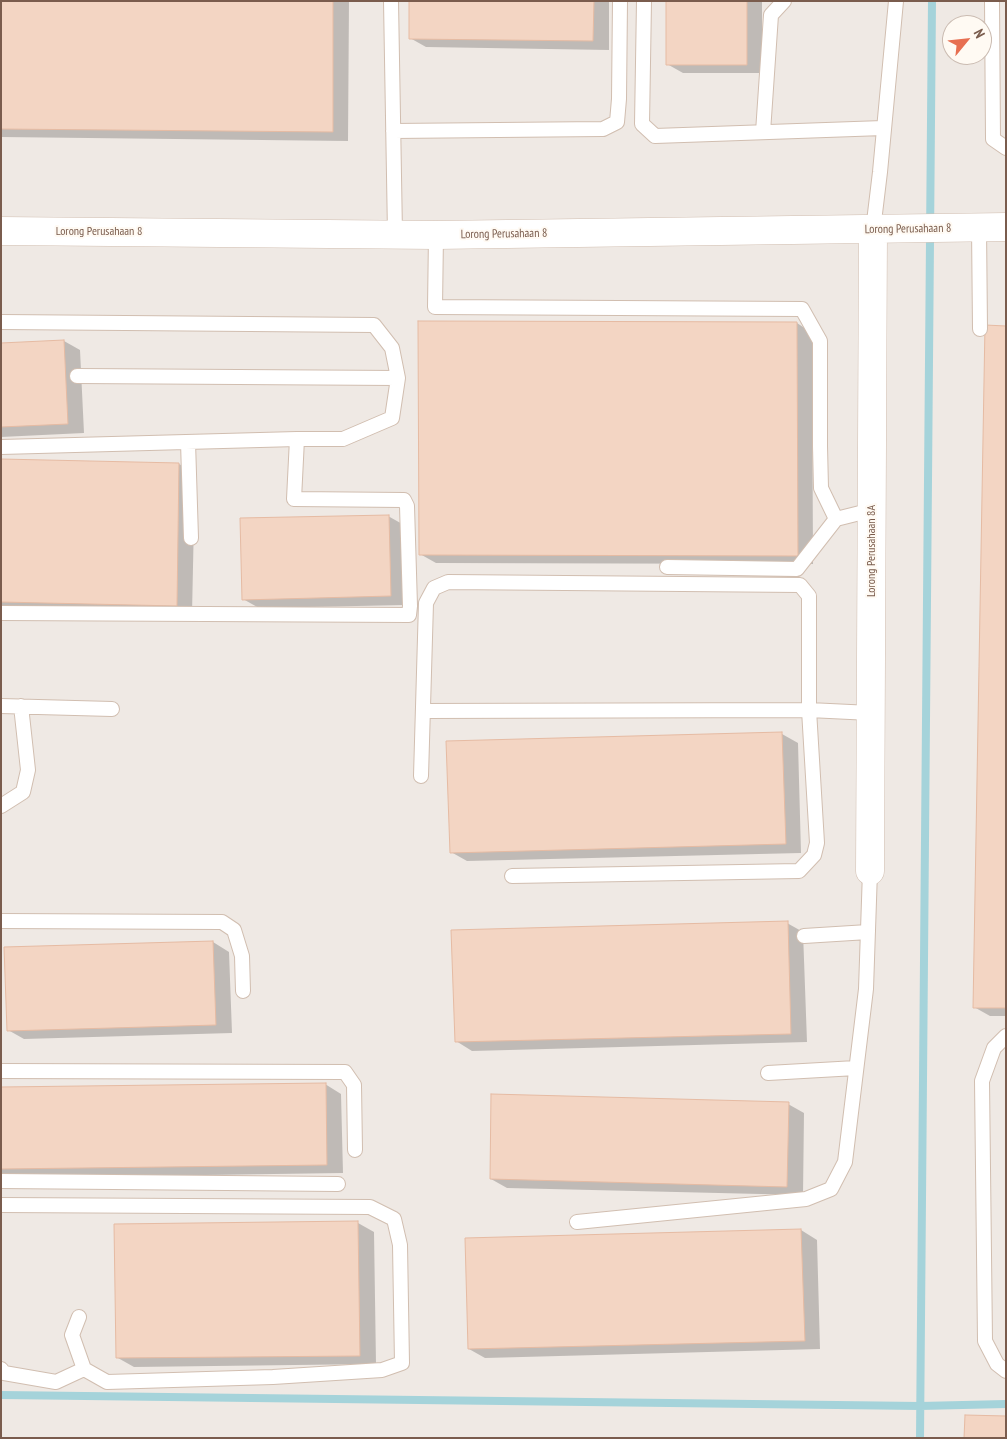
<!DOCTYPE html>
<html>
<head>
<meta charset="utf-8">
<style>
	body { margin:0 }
	#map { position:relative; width:1007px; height:1439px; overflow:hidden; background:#fdf6ec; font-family:"PT Sans Narrow",sans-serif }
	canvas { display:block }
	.frame { position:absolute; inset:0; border:2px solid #7a5c4d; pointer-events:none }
	.north { position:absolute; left:942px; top:15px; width:50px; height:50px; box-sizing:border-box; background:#fffaf3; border:1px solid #cabbb1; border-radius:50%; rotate:62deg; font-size:14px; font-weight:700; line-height:20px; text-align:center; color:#7a5c4d }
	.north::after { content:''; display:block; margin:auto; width:18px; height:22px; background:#e76f51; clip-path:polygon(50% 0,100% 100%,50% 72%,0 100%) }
</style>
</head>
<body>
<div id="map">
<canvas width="1007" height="1439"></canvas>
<div class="frame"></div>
<div class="north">N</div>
</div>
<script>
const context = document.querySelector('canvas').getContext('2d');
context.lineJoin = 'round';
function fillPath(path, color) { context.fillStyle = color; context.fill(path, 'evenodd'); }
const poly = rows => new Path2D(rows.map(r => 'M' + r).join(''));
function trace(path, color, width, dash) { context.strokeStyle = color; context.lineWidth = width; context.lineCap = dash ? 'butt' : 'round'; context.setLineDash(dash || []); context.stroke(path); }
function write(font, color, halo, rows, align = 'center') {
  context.font = font + ' "PT Sans Narrow",sans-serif'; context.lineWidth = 4; context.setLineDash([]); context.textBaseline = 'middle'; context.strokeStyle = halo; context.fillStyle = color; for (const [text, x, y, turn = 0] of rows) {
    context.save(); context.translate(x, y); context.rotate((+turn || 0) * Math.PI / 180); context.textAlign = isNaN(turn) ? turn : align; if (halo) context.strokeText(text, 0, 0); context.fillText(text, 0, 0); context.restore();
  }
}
fillPath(poly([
	[1,1,1006,1,1006,1438,1,1438],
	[952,25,982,25,982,55,952,55]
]), '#efe9e4');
fillPath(poly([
	[1,1,349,1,348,141,1,137],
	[411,1,609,1,609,50,426,47,410,38],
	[667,1,762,1,762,73,683,73,667,64],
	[797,323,812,333,813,564,436,563,420,554],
	[1006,327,1006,1016,990,1016,974,1007],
	[64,341,80,350,84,433,1,437,1,344],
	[1,460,179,464,195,473,192,614,1,610],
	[388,516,404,525,406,605,259,608,243,599],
	[782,734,798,743,801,853,467,861,451,852,447,742],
	[787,923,803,932,807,1042,472,1051,456,1041],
	[213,942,229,952,232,1033,24,1039,8,1030],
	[325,1084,341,1094,343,1173,1,1178,1,1088],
	[788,1104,804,1113,803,1195,507,1188,491,1179],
	[358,1223,374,1232,376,1364,134,1367,118,1358],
	[801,1230,817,1240,820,1349,485,1358,469,1349]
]), '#0003');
trace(poly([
	[1,1395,920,1406,1006,1404],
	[920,1438,932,1]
]), '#a5d3da', 8);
const building = poly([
	[1,1,333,1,333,132,1,129,1,1],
	[409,1,594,1,593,41,409,39,409,1],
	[666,1,747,1,747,65,666,65,666,1],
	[418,321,797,322,798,556,419,555,418,321],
	[985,325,1006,326,1006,1008,973,1008,985,325],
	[64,340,68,424,1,427,1,343,64,340],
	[1,459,179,463,177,606,1,602,1,459],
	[389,515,391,596,242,600,240,518,389,515],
	[782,732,786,844,450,853,446,741,782,732],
	[788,921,791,1034,455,1042,451,930,788,921],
	[213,941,216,1025,7,1031,4,947,213,941],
	[326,1083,327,1165,1,1169,1,1087,326,1083],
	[491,1094,789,1102,787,1187,490,1179,491,1094],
	[358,1221,360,1356,116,1358,114,1224,358,1221],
	[801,1229,805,1341,468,1349,465,1238,801,1229],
	[965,1415,1006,1416,1006,1438,964,1438,965,1415]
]);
fillPath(building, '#f3d5c3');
trace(building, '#e6bba3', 1);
const lane = poly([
	[391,1,395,234],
	[644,1,642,124,655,136,883,128],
	[992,1,993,139,1006,148],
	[393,131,603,129,617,122,619,99,620,1],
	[763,132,771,15,784,1],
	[979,227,980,329],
	[873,230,880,172,896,1],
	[436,235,435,307,802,309,820,341,820,446,821,488,836,519],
	[1,322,374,325,392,348,398,378,392,418,343,439,297,439,294,499,404,500,407,506,410,606,409,615,1,613],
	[77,376,398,378],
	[188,442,191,538],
	[1,447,297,439],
	[667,567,797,569,836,519,872,510],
	[1,706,112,709],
	[423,711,809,710,817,843,814,855,799,871,512,876],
	[421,776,426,603,434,588,448,582,800,585,809,596,809,710,871,713],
	[1,806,23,792,28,770,21,706],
	[1,921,222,922,234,930,242,956,243,991],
	[804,936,868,932],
	[1006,1036,994,1048,982,1081,985,1341,997,1364,1006,1371],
	[1,1071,345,1072,354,1085,355,1150],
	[768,1073,856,1068],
	[1,1181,338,1184],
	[1,1205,370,1207,394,1219,400,1245,402,1363,382,1370,273,1377,107,1382,84,1369,72,1335,79,1317],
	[577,1222,806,1199,831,1189,845,1162,866,989,870,871],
	[1,1369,4,1373,56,1382,84,1369]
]);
const street = poly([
	[1,231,436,235,1006,227],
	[870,871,873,230]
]);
trace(lane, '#d1beb0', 16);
trace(street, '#d1beb0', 29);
trace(lane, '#fff', 14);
trace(street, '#fff', 28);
write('12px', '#7a5c4d', '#fffaf3', [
	["Lorong Perusahaan 8",908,229,-1],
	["Lorong Perusahaan 8",99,232],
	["Lorong Perusahaan 8",504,234,-1],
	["Lorong Perusahaan 8A",872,551,-90]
]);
</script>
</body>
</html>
